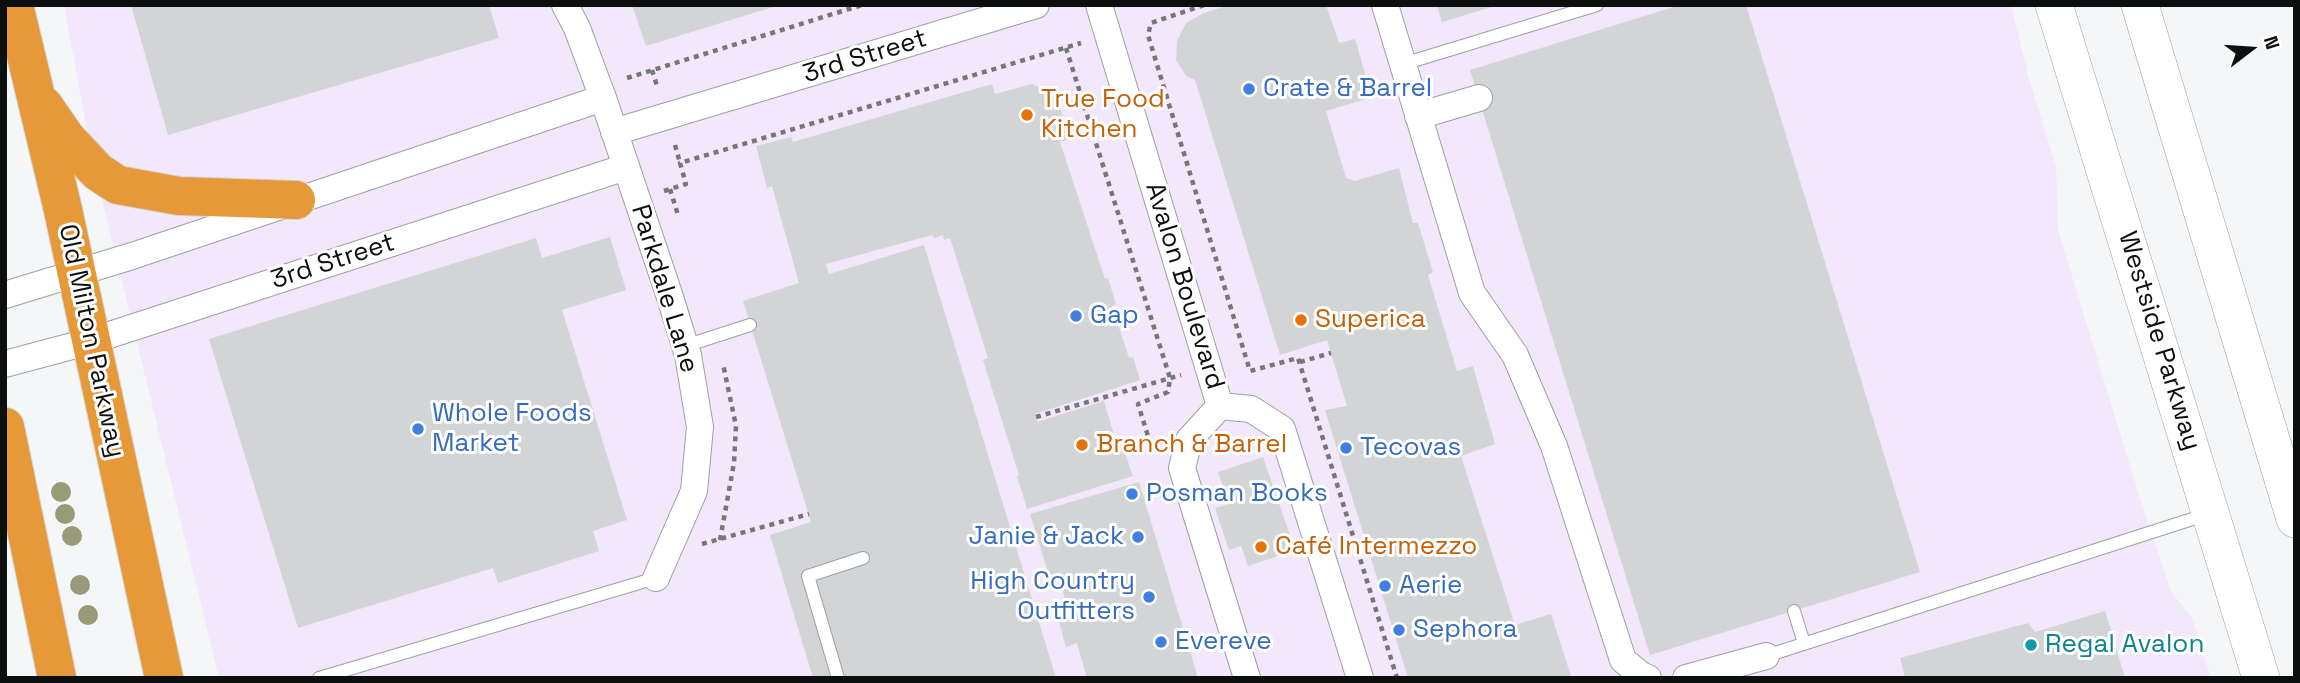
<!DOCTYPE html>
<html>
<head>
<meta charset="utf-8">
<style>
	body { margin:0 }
	#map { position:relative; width:2300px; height:683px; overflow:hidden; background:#f5f6f8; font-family:"Space Grotesk",sans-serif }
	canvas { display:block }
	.frame { position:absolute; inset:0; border:7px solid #0d0e0e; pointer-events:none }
	.north { position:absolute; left:2216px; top:14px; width:70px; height:70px; -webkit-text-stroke:5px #fff; paint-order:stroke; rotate:73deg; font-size:19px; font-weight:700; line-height:28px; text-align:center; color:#0d0e0e }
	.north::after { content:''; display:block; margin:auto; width:24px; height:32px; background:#0d0e0e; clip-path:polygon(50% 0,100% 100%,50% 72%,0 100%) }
</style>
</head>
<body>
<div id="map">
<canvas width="2300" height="683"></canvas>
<div class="frame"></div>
<div class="north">N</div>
</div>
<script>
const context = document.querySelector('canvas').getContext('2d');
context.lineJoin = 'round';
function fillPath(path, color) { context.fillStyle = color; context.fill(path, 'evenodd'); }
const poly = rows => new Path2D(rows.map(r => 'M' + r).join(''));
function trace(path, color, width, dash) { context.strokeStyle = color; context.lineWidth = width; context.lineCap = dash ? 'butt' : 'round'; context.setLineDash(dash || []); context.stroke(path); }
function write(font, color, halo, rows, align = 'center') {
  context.font = font + ' "Space Grotesk",sans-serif'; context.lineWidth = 6; context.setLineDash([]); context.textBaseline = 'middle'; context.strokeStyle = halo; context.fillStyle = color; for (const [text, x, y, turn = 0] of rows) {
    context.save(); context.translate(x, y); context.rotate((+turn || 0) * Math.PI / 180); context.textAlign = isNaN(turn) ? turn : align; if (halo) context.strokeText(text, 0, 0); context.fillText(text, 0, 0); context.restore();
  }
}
fillPath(poly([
	[64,5,2011,5,2028,75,2056,167,2058,230,2142,505,2171,591,2192,618,2211,678,219,678,93,163]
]), '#f3e7fc');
fillPath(poly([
	[131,5,489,5,499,38,168,135],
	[632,5,776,5,776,6,646,46],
	[1230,5,1326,5,1339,43,1355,39,1372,97,1326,111,1346,178,1355,181,1399,168,1413,223,1418,223,1433,272,1428,275,1457,371,1473,366,1495,444,1461,456,1515,625,1551,614,1571,676,1408,678,1325,410,1347,406,1327,340,1280,355,1195,80,1186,76,1176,60,1177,41,1186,23,1204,13],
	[1437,5,1495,5,1495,6,1442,22],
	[1680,5,1746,5,1920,572,1650,655,1470,70],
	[992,84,995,94,1032,84,1056,95,1070,139,1060,142,1105,279,1108,278,1116,304,1112,306,1129,358,1133,357,1140,380,1035,414,1037,422,1104,401,1117,445,1122,444,1133,476,1027,509,1017,476,1019,475,983,360,988,358,950,238,944,240,943,235,934,238,932,235,826,264,829,274,924,245,1056,678,813,678,770,535,811,522,743,301,799,283,772,186,767,188,756,146,791,137,793,142],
	[610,237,626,290,562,310,627,520,593,531,599,551,498,583,493,568,298,628,209,339,536,238,542,258],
	[1263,457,1295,550,1248,566,1241,546,1229,550,1215,508,1229,504,1218,472],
	[1139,482,1198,678,1087,678,1077,643,1066,647,1059,622,1071,618,1059,579,1051,582,1030,514],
	[2105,611,2125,678,1905,678,1900,658,2028,623,2035,632]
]), '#d2d4d6');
const lane = poly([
	[1403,64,1597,5],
	[685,346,750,325],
	[1794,611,1804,643],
	[1766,656,2208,514],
	[319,678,656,578],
	[838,678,808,576,863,558]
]);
const street = poly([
	[565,5,577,28,603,98,669,294,688,355,700,427,694,491,656,578],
	[1099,5,1220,406],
	[1385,5,1472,293,1515,355,1554,446,1623,660,1641,675,1648,678],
	[1418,116,1479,98],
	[614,132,1036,5],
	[5,295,132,256,603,98],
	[5,364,91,341,626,167],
	[1220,406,1251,409,1282,429,1360,678],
	[1220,406,1189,440,1182,468,1247,678],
	[1686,678,1766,656]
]);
const secondary = poly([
	[2054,5,2261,678],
	[2140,5,2295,519]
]);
const highway = poly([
	[14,5,63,210,164,678],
	[44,106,66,138,98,172,118,185,179,196,296,200],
	[5,427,57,678]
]);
trace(lane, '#9e9fa1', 14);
trace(street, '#9e9fa1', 28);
trace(secondary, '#9e9fa1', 38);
trace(highway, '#d3d4d4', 40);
trace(poly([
	[1204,5,1151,23,1148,35,1250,371,1298,358,1397,678],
	[1066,48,1170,378,1168,392,1138,404,1153,452],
	[652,70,658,89],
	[627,78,862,5],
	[675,145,680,163],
	[670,189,678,215],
	[664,191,686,184,680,163,1081,43],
	[1300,362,1331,353],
	[1036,417,1181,375],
	[720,540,734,463,736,426,723,364],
	[702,544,809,514]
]), '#767778', 4.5, [5, 5]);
trace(lane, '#fff', 12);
trace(street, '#fff', 26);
trace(secondary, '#fff', 37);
trace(highway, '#e69939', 38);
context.fillStyle = '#999b78';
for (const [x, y] of [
	[61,492],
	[65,514],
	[72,536],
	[80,585],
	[88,615]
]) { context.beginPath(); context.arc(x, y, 10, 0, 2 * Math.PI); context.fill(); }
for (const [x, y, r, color] of [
	[1249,89,7,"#3f7fe0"],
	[1027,115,7,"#e8710a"],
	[1076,316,7,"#3f7fe0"],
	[1301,320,7,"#e8710a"],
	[418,429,7,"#3f7fe0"],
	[1082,445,7,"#e8710a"],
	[1346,448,7,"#3f7fe0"],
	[1132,494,7,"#3f7fe0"],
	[1138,537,7,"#3f7fe0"],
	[1261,547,7,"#e8710a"],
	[1385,586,7,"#3f7fe0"],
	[1149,597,7,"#3f7fe0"],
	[1399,630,7,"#3f7fe0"],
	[1161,642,7,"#3f7fe0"],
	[2031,645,7,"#0f9aa8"]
]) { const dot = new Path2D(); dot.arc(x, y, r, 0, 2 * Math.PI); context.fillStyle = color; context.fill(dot); trace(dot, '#fff', 2.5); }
write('26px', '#0d0e0e', '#fff', [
	["3rd Street",865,57,-17],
	["3rd Street",333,262,-18],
	["Avalon Boulevard",1184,286,73],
	["Parkdale Lane",664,289,73],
	["Old Milton Parkway",91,341,78],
	["Westside Parkway",2159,341,73]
]);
write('26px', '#366cbe', '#fff', [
	["Crate & Barrel",1263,89],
	["Gap",1090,316],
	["Whole Foods",432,414],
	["Market",432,444],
	["Tecovas",1360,448],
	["Posman Books",1146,494],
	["Janie & Jack",1124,537,"right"],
	["High Country",1135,582,"right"],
	["Outfitters",1135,612,"right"],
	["Aerie",1399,586],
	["Sephora",1413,630],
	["Evereve",1175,642]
], 'left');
write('26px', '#c56008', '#fff', [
	["True Food",1041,100],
	["Kitchen",1041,130],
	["Superica",1315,320],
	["Branch & Barrel",1096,445],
	["Café Intermezzo",1275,547]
], 'left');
write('26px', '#0d838f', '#fff', [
	["Regal Avalon",2045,645]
], 'left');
</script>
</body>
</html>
